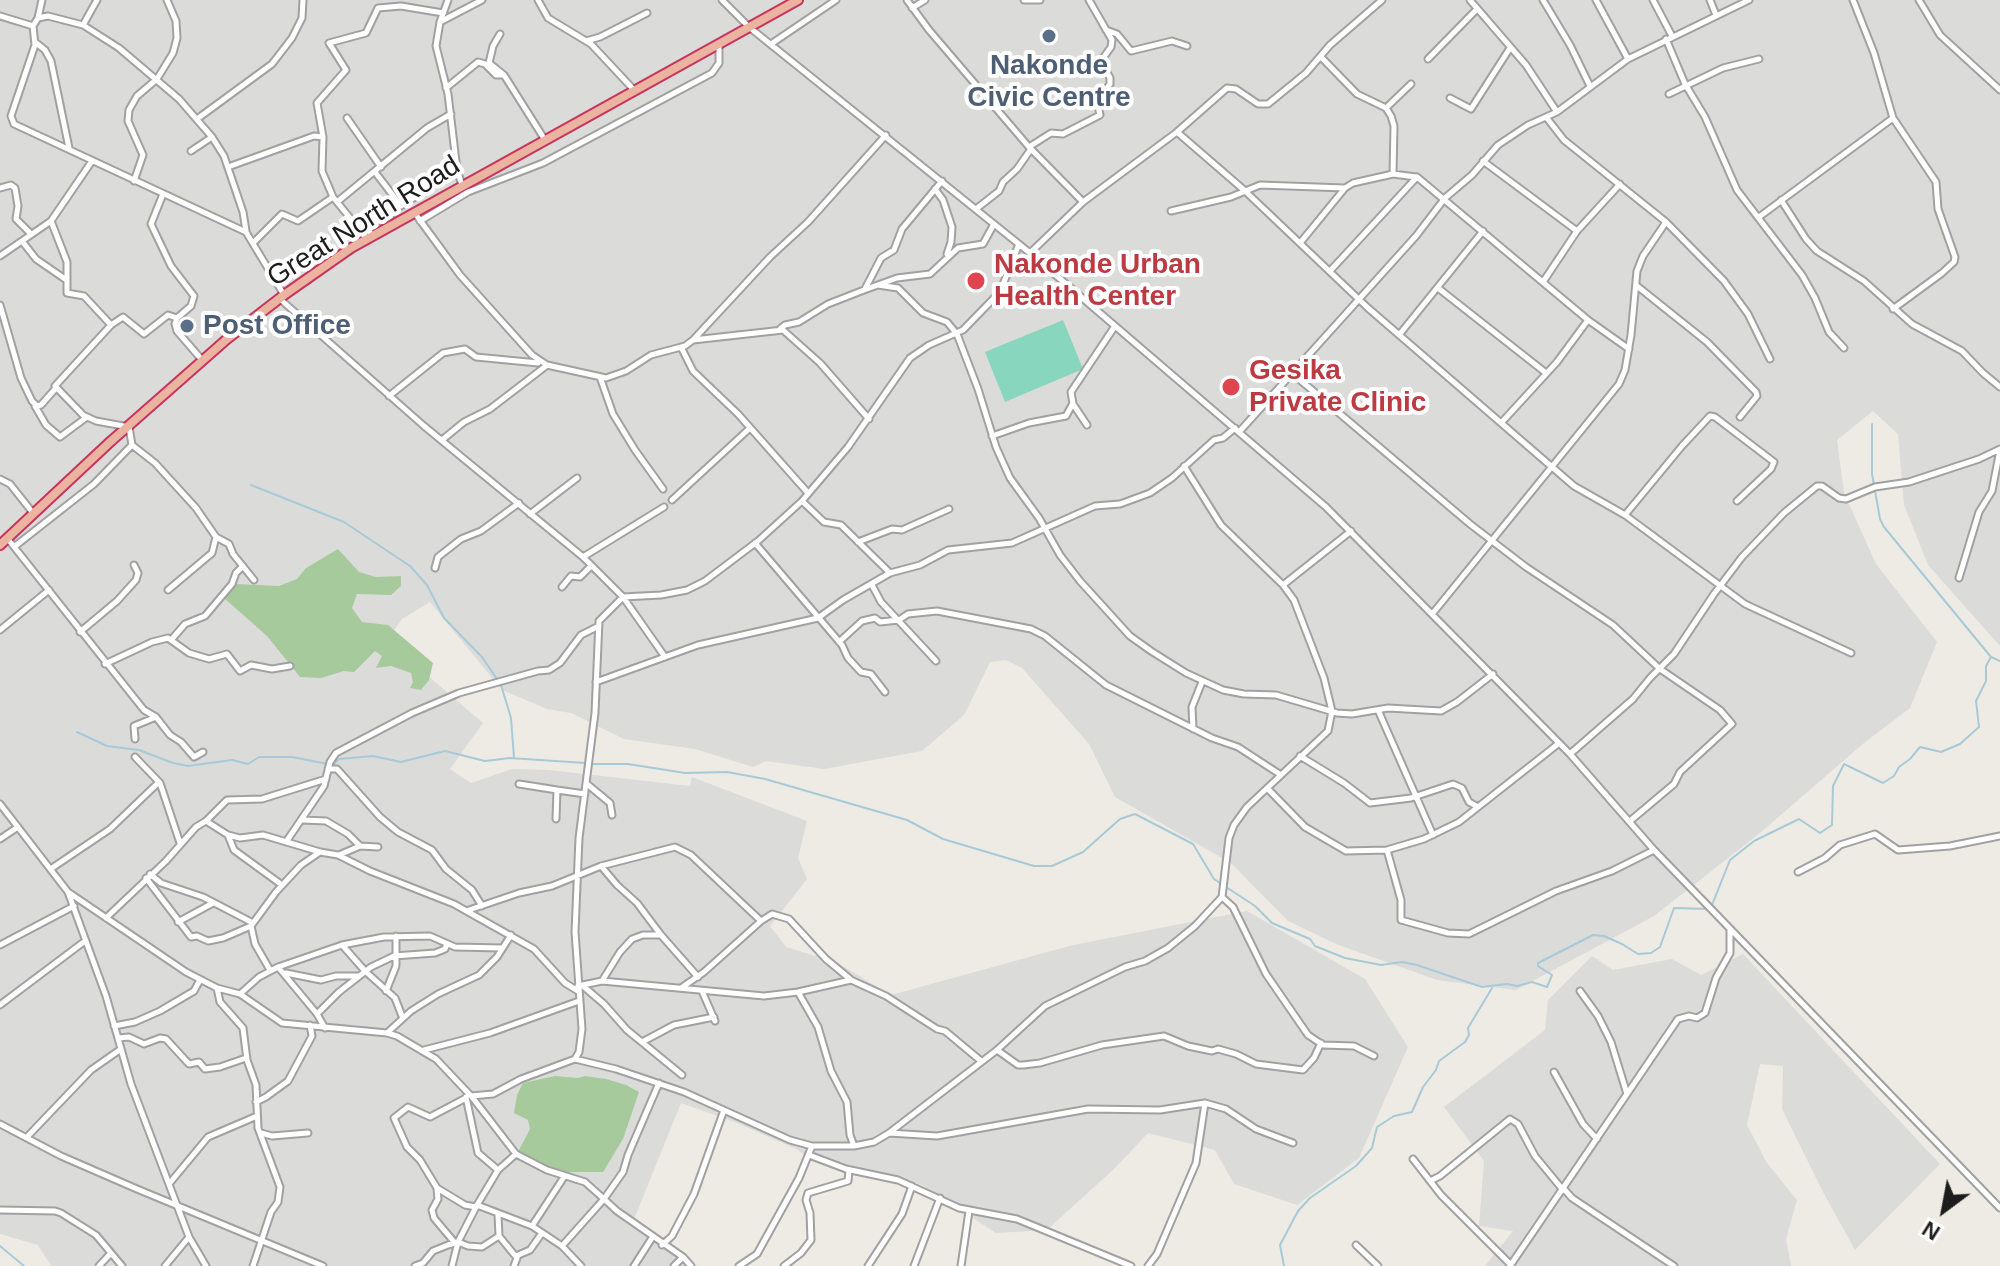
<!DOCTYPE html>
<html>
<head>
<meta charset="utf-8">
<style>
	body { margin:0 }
	#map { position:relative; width:2000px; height:1266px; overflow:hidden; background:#eeebe4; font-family:Helvetica,sans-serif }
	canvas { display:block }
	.north { position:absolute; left:1904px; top:1170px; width:80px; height:80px; -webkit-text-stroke:6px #fff; paint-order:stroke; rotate:212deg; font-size:22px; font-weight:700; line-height:32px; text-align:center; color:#1d1d1d }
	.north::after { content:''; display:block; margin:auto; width:28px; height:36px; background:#1d1d1d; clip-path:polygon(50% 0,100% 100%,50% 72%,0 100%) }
</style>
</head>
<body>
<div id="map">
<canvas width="2000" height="1266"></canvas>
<div class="north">N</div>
</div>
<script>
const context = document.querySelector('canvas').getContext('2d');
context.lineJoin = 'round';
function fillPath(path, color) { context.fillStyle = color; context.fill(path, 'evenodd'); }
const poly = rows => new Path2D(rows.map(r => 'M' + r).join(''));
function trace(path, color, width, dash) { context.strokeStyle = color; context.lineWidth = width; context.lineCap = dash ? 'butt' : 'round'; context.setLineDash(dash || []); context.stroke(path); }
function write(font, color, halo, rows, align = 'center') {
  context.font = font + ' Helvetica,sans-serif'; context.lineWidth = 8; context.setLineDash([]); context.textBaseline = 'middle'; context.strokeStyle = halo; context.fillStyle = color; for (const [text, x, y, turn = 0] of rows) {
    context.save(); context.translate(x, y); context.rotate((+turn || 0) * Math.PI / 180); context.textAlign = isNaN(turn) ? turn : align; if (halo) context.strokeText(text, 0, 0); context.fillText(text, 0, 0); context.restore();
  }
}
fillPath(poly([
	[0,0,2000,0,2000,646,1928,565,1904,505,1898,434,1873,411,1837,440,1844,493,1876,564,1937,642,1910,708,1864,743,1760,833,1654,916,1516,990,1437,980,1336,944,1288,921,1231,863,1115,797,1089,744,1022,668,1006,660,990,662,964,715,922,751,824,769,766,761,753,767,695,749,624,739,571,713,547,709,502,690,430,602,402,619,387,641,483,723,450,769,471,783,512,769,549,770,690,786,692,777,807,821,798,858,807,879,770,926,786,947,836,962,891,995,1073,945,1247,911,1365,979,1408,1047,1359,1158,1297,1205,1234,1184,1215,1150,1148,1133,1115,1168,1047,1230,996,1233,922,1185,811,1160,798,1150,740,1124,681,1103,633,1222,697,1266,51,1266,38,1245,0,1234],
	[1743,954,1940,1164,1855,1250,1823,1192,1782,1109,1783,1066,1760,1064,1747,1125,1767,1163,1797,1200,1786,1239,1791,1266,1485,1266,1513,1231,1479,1226,1484,1161,1444,1107,1545,1030,1548,1000,1592,956,1613,970,1672,959,1701,975]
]), '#dbdbda');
fillPath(poly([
	[338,549,359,572,376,577,401,576,401,586,391,595,357,594,352,608,362,622,388,625,433,663,429,680,421,690,410,688,413,682,411,673,391,666,376,668,382,656,375,651,354,672,344,671,321,678,300,677,267,636,224,598,234,584,279,586,297,579,306,568],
	[555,1076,578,1078,585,1076,606,1079,626,1085,639,1092,623,1139,603,1172,560,1172,518,1152,530,1129,528,1120,514,1113,517,1095,523,1083]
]), '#a7ca9c');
fillPath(poly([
	[1063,320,1083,369,1005,402,985,352]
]), '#88d6bd');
trace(poly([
	[1872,424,1872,474,1880,519,1884,527,1991,657],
	[251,485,344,522,410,566,427,585,444,618,482,657,499,682],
	[501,685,511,718,514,758],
	[77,732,107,746,139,750,173,763,188,766,232,760,248,764,259,757,292,757,328,764],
	[592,764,628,764,685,773,727,772,765,779,907,820,943,839,1034,866,1052,866,1083,852,1120,819,1135,814,1193,844,1214,879,1255,906,1272,923,1310,939,1315,946,1345,958,1381,965,1402,962,1417,965,1482,987,1507,984,1517,986,1532,982,1547,987,1552,975,1538,966,1538,963,1593,935,1604,936,1622,944,1638,954,1651,953,1660,947,1674,908,1708,909],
	[332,766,339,759,373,756,401,762,445,751,485,761,510,758,585,763],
	[1712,905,1730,860,1754,841,1799,819,1820,833,1832,825,1833,786,1844,764,1883,783,1894,776,1899,767,1910,759,1920,747,1941,752,1960,744,1979,727,1976,701,1986,681,1986,666,1991,657,2000,661],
	[0,1246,24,1266],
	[1284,1266,1280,1245,1298,1211,1310,1198,1356,1166,1372,1148,1377,1127,1394,1116,1412,1112,1423,1087,1436,1070,1439,1061,1465,1042,1469,1035,1468,1028,1492,988]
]), '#a8cad8', 2);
const minor = poly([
	[448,0,440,22,436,46,448,94,457,170,462,185],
	[538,0,548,18,591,44,634,90],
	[722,0,749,27,1030,253,1326,507,1570,754,1654,850,2000,1208],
	[907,0,929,30,1029,147,1083,202],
	[1024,0,1040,0],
	[1470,0,1526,65,1557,112],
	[1543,0,1570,45,1590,86],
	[1596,0,1628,59],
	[1653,0,1672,36],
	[1710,0,1716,15],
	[1853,0,1874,53,1893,118,1936,182,1938,209,1955,257,1954,262,1942,273,1893,309],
	[1919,0,1940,35,2000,90],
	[912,8,925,0],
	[0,16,33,26,35,45,11,116,14,124,246,232,284,295],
	[38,18,42,0],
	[440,22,482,0],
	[83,25,97,0],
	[33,26,38,18,48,16,83,25,119,48,179,99,212,137,224,156,243,212,246,231],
	[1106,30,1117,34,1131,51,1172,41,1187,46],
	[500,34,493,46,489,63,504,75,545,140],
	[1666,39,1685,84,1705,117,1737,190,1802,275,1815,298,1829,332,1844,348],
	[586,41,600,37,647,13],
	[35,42,45,50,51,61,69,148],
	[771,44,836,0],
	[1321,57,1357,94,1386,108,1391,116,1394,126,1393,174],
	[1428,59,1477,9],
	[446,88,478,62,485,64,496,75,503,75],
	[1669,94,1723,68,1759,59],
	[1450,98,1471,109,1510,48],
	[1386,108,1411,84],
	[1546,117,1564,140,1666,222,1724,281,1748,314,1770,359],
	[347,118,381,167],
	[197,119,272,64,292,38,302,18,303,0],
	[1177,132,1244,190,1368,308,1574,486,1625,515,1745,604,1851,653],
	[1029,147,1051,133,1063,134,1100,115,1097,101,1110,84,1110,78,1101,61,1111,47,1112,40,1089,0],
	[191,151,212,137],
	[1483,161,1577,231],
	[228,167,314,136,323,137],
	[375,172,401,206,457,170],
	[134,181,143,155,128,121,129,110,137,96,157,79,173,53,177,38,176,21,167,0],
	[0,188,11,185,15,188,18,206,16,219,31,234],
	[935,189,943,200,952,227,951,242,947,254],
	[163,194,151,224,171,266,194,296,191,306,177,318,175,324,177,331,202,360],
	[1781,200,1806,239,1817,251,1864,281,1912,324,1962,351,1983,373,2000,387],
	[337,202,427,128,451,114],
	[976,209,999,191,1003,182,1017,169,1031,149],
	[1171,211,1231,197,1260,185,1345,188],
	[414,212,460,275,532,355,547,365,606,378,626,371,651,355,685,346,693,340,770,257,808,222,886,135],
	[1759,217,1893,118],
	[51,221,67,262,67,293,84,296,111,325,55,386,83,415,96,421,129,427,132,445,155,463,196,508,216,537,229,544,233,554,254,580],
	[420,221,468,192,543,163,712,73,719,63,719,45],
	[371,236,368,225,390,216,399,206],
	[367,239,333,197,322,171,323,137,317,103,346,70,329,43,366,33,378,8,401,6,443,13],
	[22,241,36,259,65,279],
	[253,243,282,214,298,221,333,197],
	[1300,243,1345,188,1353,183,1393,174,1416,177],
	[1030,253,1083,202,1177,132,1227,88,1236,89,1258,104,1268,104,1306,73,1330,45,1382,0],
	[0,256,51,221,92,161],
	[1330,271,1417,177,1588,320,1629,349],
	[1543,282,1577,231,1620,184],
	[878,285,898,288,923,313,947,322,957,334,978,389,996,447,1010,478,1039,518,1060,555,1080,581,1130,636,1151,651,1186,673,1223,690,1244,694,1276,695,1337,713,1352,714,1388,708,1441,711,1457,702,1493,674],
	[1637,286,1707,342,1756,392,1757,396,1740,417],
	[1438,288,1546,373],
	[865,289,881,258,894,250,902,229,942,181],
	[280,299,424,426,583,557,623,597,665,657],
	[0,305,21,378,32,401,37,406,41,405,56,388],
	[111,325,123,317,144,334,168,315,177,318],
	[780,329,785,325,799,322,828,304,864,290,897,278,930,274,958,248,983,244,994,224],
	[1399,335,1483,231],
	[693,340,783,330,820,363,869,419],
	[681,347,693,371,738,414,808,493],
	[1293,374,1470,524,1526,567,1613,625,1660,669,1720,710,1732,724,1680,772,1674,784,1630,821],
	[600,377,613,414,635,450,663,489],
	[389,396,443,353,465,349,476,357,538,363],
	[35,406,46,425,60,437,87,417],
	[1502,422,1557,362,1588,320],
	[1087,425,1073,404,1071,392,1115,326],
	[1240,431,1416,236,1445,198,1472,175,1498,145,1528,125,1557,112,1628,59,1749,0],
	[992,436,1029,423,1066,416,1072,405],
	[442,440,464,422,490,409,546,366],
	[0,479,10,484,33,513],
	[672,500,750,428],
	[802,501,824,522,841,525,890,573],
	[530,514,577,478],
	[1625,515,1682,446,1710,416,1715,417,1774,462,1771,469,1737,501],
	[7,538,144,710,156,717,170,735,181,742,194,757,203,752],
	[858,542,892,529,902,530,949,509],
	[755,543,842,645,848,658,861,672,871,674,885,692],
	[14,547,94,484,132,445],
	[583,557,664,507],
	[435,568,438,557,461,539,481,531,519,503],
	[1959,578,1979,512,1992,491,2000,450],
	[872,585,881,602,936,661],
	[1283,585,1351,531],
	[562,587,571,576,580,577,591,566],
	[168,590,212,553,216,537],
	[1433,613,1619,384,1625,370,1631,335,1637,271,1643,256,1666,222],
	[0,630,49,590],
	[80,632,117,601,136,580,138,573,134,565],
	[172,639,185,624,205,616,232,584,236,573,243,566],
	[839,642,862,621,875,618,880,622,899,620,908,614,937,611,1031,629,1045,636,1106,685,1212,738,1238,747,1281,775],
	[105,664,152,642,168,638,189,653,209,659,227,654,240,671,251,665,272,669,290,666],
	[596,682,698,645,818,618,843,600,890,573,920,565,948,550,1012,543,1095,506,1120,504,1150,493,1172,478,1214,440,1223,438,1235,428],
	[1378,710,1433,835],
	[1193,729,1192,707,1202,682],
	[135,739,134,726,156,717],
	[1570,754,1633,699,1650,678,1674,654,1714,594,1742,557,1784,513,1817,486,1822,486,1839,498,1846,499,1875,487,1909,482,1979,459,2000,449],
	[1300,756,1344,783,1370,803,1411,798,1453,784,1462,788,1469,802,1478,807],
	[135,757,160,783,180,843],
	[328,769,337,769,380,817,398,832,432,850,446,869,472,890,482,906],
	[519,784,557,790],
	[587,784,610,803,612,815],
	[1267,788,1305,827,1346,851,1387,850,1424,839,1459,822,1558,744],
	[0,804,68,892,106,996,131,1084,189,1237,206,1266],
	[556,819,557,790,585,794],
	[303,820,326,821,348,834,360,846],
	[206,821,227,800,262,799,326,779],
	[228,835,234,850,282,885],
	[0,839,18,827],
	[286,842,324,786,330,762,336,753,412,713,459,693,538,671,549,670,560,663,581,635,597,627],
	[1387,850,1401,900,1401,920,1448,933,1469,934,1556,891,1612,871,1654,850],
	[339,855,360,846,378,847],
	[601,866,617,885,637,903,661,935,698,977],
	[52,868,110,829,159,782],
	[1798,872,1825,858,1840,845,1875,834,1898,850,1950,846,2000,836],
	[150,874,161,883,203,897,253,923],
	[146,878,191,937,197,936,208,941,223,938,251,926],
	[68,892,186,972,217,988,240,994,282,1023,387,1033,397,1036,436,1059,471,1096,493,1094,521,1079,575,1059,579,1052,582,1029,575,932,579,838,595,713,599,621,623,597,661,595,687,590,705,581,758,541,802,501,848,447,910,358,929,345,963,330,1000,292,1019,244],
	[1222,897,1233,907,1266,974,1308,1035,1323,1045,1354,1046,1374,1056],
	[469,910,519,893,552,886,601,866,675,847,691,855,761,921],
	[106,918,166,861,196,827,206,821,228,835,240,838,263,835,320,852,338,855,370,871,454,904,534,949,565,983,578,991],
	[178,922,213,903],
	[0,945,74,906],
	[343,946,365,971,395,998,402,1016],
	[278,967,317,1014,325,1028],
	[270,970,255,944,251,926,276,892,301,865,320,852],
	[286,973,321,980,336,976,358,976],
	[602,981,620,952,632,939,643,935,661,935],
	[578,986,602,981,764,996,798,992,851,980,886,996,937,1029,945,1031,981,1061],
	[583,986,604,1004,627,1030,682,1075],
	[217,988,220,1002,243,1028,247,1060,256,1085,258,1128,280,1187,278,1202,271,1212,253,1266],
	[681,988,704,972,761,921,772,914,789,919,826,959,850,979],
	[386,991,396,966,396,936],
	[702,991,715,1021],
	[1580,991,1598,1016,1611,1042,1627,1094],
	[798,992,818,1027,831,1071,847,1102,850,1135,854,1146],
	[240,994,259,977,278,967,342,945,384,937,430,936,455,947,503,948],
	[0,1005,85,941],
	[317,1014,339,992,371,967,394,956,435,953,445,949,447,944],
	[114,1026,135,1022,160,1011,194,991,200,980],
	[387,1033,411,1011,438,994,479,975,497,957,511,935],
	[118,1038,129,1037,144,1044,160,1038,166,1039,189,1064,199,1062,205,1069,220,1067,246,1058],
	[642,1042,674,1025,714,1017],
	[424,1050,490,1033,579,1001],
	[997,1050,1018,1065,1023,1065,1040,1063,1102,1045,1164,1036,1188,1046,1212,1051,1218,1049,1236,1054,1256,1064,1303,1070,1314,1058,1321,1043],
	[575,1059,616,1069,684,1092,790,1140,812,1146,854,1146,874,1142,889,1133,937,1136,954,1133,1088,1109,1160,1110,1205,1103,1226,1109,1256,1129,1293,1143],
	[1554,1072,1583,1124,1597,1139],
	[466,1097,478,1153,498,1170],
	[472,1097,516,1154,547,1170,585,1182,604,1199,623,1172,628,1155,659,1083],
	[466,1098,430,1117,408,1107,394,1118,407,1147,420,1160,437,1188,465,1205,476,1207],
	[256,1102,266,1097,288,1081,312,1036,310,1025],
	[0,1124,61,1156,137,1189,323,1266],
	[261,1133,272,1136,308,1133],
	[889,1133,997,1050,1045,1006,1125,967,1145,961,1168,948,1195,926,1222,897,1229,838,1234,825,1247,807,1328,731,1332,711,1324,678,1294,600,1283,585,1221,525,1184,466],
	[27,1137,91,1070,121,1049],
	[809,1155,846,1169,898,1180,959,1208,1017,1219,1131,1266],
	[1413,1159,1441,1195,1511,1265],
	[1430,1181,1440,1176,1510,1119,1518,1124,1535,1156,1563,1190],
	[169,1184,208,1137,257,1116],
	[437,1189,438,1199,432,1210,434,1218,455,1243],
	[1564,1189,1572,1198,1674,1266],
	[477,1205,532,1226,562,1246,581,1266],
	[0,1210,55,1211,61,1213,96,1235,122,1266],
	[498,1215,499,1236,517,1258,514,1266],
	[532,1226,564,1177],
	[662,1245,672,1236,694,1194,724,1110],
	[1356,1245,1378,1266],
	[562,1246,604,1199,617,1211,683,1257,691,1266],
	[516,1256,530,1250,542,1233],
	[99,1266,111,1253],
	[165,1266,189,1237],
	[415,1266,423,1263,433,1251,448,1245,458,1242,468,1246,482,1247,499,1236],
	[452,1266,458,1242,477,1205,498,1170,516,1154],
	[634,1266,652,1238],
	[674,1266,683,1257],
	[739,1266,757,1254,799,1178,812,1146],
	[784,1266,801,1253,811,1240,810,1213,806,1200,808,1193,848,1181,849,1170],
	[868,1266,902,1214,912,1186],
	[914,1266,940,1198],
	[961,1266,969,1211],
	[1148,1266,1157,1254,1196,1163,1205,1103],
	[1510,1266,1678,1019,1689,1016,1697,1018,1705,1013,1716,978,1730,953,1730,929]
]);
const trunk = poly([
	[0,545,110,442,227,339,284,295,351,248,798,0]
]);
trace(minor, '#a1a1a1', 9);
trace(trunk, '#ca335e', 12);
trace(minor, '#fff', 5);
trace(trunk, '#eab4a0', 8);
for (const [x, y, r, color] of [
	[1049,36,8,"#5c6f8a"],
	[976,281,10,"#e0444e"],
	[187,326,8,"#5c6f8a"],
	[1231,387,10,"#e0444e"]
]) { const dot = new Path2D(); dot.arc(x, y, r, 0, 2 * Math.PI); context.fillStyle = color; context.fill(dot); trace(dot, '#fff', 3); }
write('bold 28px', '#4e5e75', '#fff', [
	["Nakonde",1049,66],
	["Civic Centre",1049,98],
	["Post Office",203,326,"left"]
]);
write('28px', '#1d1d1d', '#fff', [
	["Great North Road",364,222,-32]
]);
write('bold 28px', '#be3a42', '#fff', [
	["Nakonde Urban",994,265],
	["Health Center",994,297],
	["Gesika",1249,371],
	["Private Clinic",1249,403]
], 'left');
</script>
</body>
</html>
